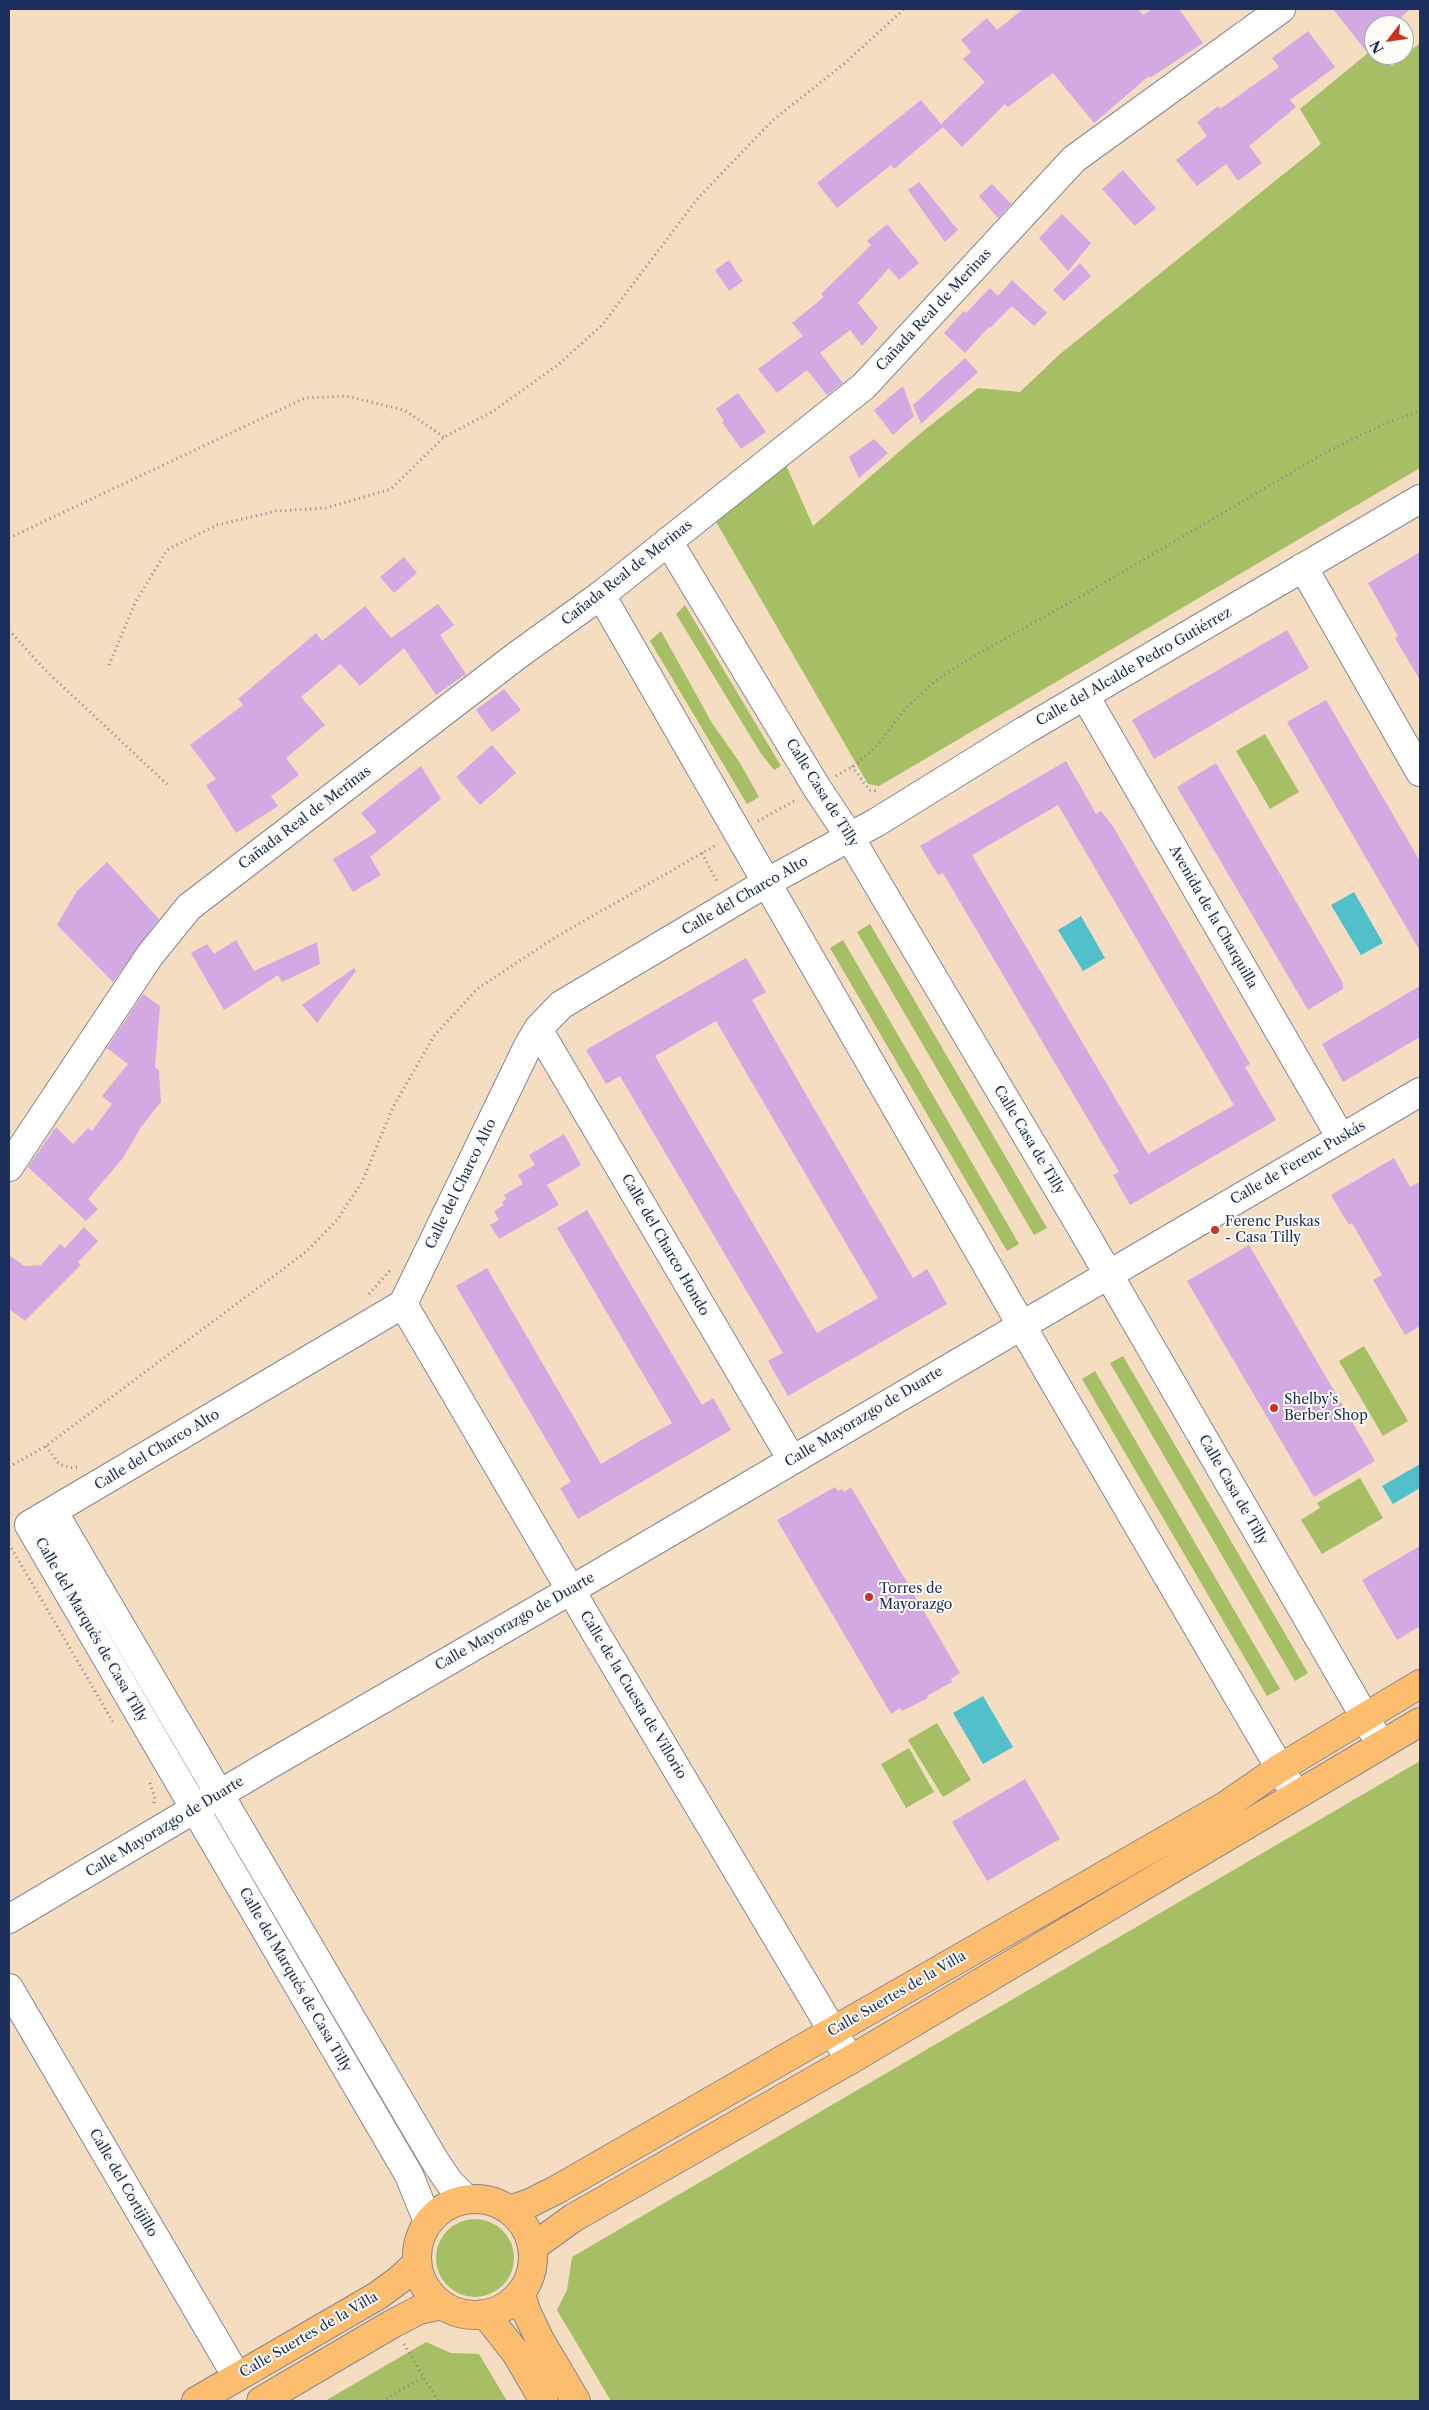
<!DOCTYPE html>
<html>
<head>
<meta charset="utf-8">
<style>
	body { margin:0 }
	#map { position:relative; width:1429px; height:2410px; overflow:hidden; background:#f4ddc1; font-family:"Libre Caslon Text",serif }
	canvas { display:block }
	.frame { position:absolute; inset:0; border:10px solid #1b2f5e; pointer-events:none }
	.north { position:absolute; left:1364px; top:15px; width:50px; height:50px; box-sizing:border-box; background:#fdfcf7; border:1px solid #a3aaba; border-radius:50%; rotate:240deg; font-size:14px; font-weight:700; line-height:20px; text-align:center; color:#1b2f5e }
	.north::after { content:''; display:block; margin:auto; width:18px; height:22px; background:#c8321e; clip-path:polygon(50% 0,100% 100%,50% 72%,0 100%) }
</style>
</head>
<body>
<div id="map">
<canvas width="1429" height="2410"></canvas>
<div class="frame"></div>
<div class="north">N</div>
</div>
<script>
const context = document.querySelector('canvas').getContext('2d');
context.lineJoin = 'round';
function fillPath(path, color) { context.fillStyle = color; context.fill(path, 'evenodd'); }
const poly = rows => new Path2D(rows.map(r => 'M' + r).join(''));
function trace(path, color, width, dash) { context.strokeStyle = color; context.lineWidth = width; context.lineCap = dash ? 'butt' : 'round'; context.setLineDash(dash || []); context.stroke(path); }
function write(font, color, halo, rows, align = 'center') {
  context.font = font + ' "Libre Caslon Text",serif'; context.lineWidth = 4; context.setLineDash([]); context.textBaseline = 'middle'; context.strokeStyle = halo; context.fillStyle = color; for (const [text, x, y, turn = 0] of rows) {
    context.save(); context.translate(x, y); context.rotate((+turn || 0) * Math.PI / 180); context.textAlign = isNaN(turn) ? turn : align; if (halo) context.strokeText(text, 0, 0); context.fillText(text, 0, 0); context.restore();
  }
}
fillPath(poly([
	[1420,43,1420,468,879,786,868,784,715,520,786,465,813,526,922,432,978,388,1020,392,1060,354,1321,144,1300,109,1368,53,1392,66],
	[685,605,781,766,774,770,760,752,676,614],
	[661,631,712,723,740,763,759,797,747,804,650,641],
	[1265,734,1299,792,1270,809,1236,751],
	[870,924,1047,1228,1034,1235,857,932],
	[843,940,1019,1244,1007,1251,830,948],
	[1364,1346,1408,1421,1383,1436,1339,1361],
	[1123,1356,1308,1673,1295,1681,1110,1363],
	[1095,1371,1280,1689,1267,1696,1082,1379],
	[1360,1478,1383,1518,1322,1554,1301,1520,1320,1508,1317,1503],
	[937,1723,971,1780,943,1797,908,1740],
	[909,1748,934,1792,906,1808,881,1764],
	[1420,1761,1420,2401,611,2401,557,2310,567,2290,572,2257],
	'436 2258a39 39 0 1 1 78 0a39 39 0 1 1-78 0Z',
	[426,2342,451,2353,479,2354,507,2401,325,2401]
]), '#a6be64');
fillPath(poly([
	[1354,892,1383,943,1361,955,1331,905],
	[1081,916,1105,958,1083,971,1058,930],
	[1420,1464,1420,1488,1393,1504,1382,1486],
	[983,1696,1013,1747,983,1764,953,1713]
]), '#52c0cb');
fillPath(poly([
	[1023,9,1138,9,1143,15,1152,9,1179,9,1203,43,1150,78,1149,76,1094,123,1053,73,1008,107,1005,104,962,147,943,127,894,169,891,165,837,208,817,183,921,100,941,124,985,82,963,59,971,52,961,40,987,18,997,30],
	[1333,9,1410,9,1393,25,1374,25,1374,61],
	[1308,31,1335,67,1290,100,1296,107,1249,146,1262,163,1238,181,1226,164,1197,186,1176,160,1207,136,1197,122,1218,106,1220,109,1279,67,1272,58],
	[1123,170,1156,208,1135,226,1102,189],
	[919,182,958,230,945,242,908,190],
	[992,184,1011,204,998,218,979,196],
	[1062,214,1091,243,1068,271,1039,238],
	[887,224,919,263,899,280,889,268,858,303,878,328,862,346,850,330,820,353,843,383,827,395,807,370,777,393,758,369,803,336,792,323,824,297,821,294,871,245,867,241],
	[729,260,743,281,729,291,715,270],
	[1080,263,1091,276,1064,301,1053,290],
	[1012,280,1047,313,1034,326,1012,306,990,328,989,327,965,353,944,333,964,311,966,313,990,288,998,296],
	[965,358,978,372,921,424,913,405],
	[903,386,914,416,893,435,874,410],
	[738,393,766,432,741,449,722,422,724,421,716,409],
	[874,439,888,453,859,478,849,457],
	[1420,552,1420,680,1399,645,1395,638,1398,636,1368,583],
	[404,557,417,573,394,593,380,577],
	[438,604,454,625,440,635,466,674,436,695,404,648,360,686,340,664,301,697,325,725,286,758,299,775,271,796,278,806,236,833,206,785,216,779,190,745,243,705,238,699,316,633,322,641,365,606,391,638],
	[1287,630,1309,668,1154,759,1132,720],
	[504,689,521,710,492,732,476,710],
	[1326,700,1420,861,1420,951,1287,722],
	[492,745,516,773,480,805,456,777],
	[1066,761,1096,814,1101,811,1114,828,1250,1064,1245,1067,1276,1120,1130,1205,1113,1175,1119,1172,943,873,938,875,920,846],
	[1058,805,1234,1105,1148,1154,972,855],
	[1216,763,1343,983,1343,989,1308,1010,1177,787],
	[421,766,441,799,370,857,381,875,353,892,333,859,377,832,361,813],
	[107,862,159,919,113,982,57,925,77,891],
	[236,940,254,971,317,942,320,964,282,982,278,975,224,1010,191,953,207,944,214,954],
	[746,958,766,992,752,1000,812,1105,913,1278,927,1269,947,1304,788,1396,768,1361,783,1353,620,1076,606,1084,586,1050],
	[716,1021,878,1298,817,1333,655,1056],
	[354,968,356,971,317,1023,302,1005],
	[1420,986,1420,1037,1343,1082,1322,1044],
	[143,994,160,1006,155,1067,159,1071,161,1102,141,1127,123,1158,88,1199,98,1209,86,1221,28,1167,56,1127,73,1144,88,1128,92,1131,112,1104,102,1096,128,1064,107,1048],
	[564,1134,581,1165,547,1185,559,1205,499,1239,490,1225,499,1220,494,1211,504,1205,502,1202,506,1199,504,1195,523,1184,518,1175,535,1165,529,1155],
	[1394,1158,1410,1187,1420,1182,1420,1326,1405,1335,1373,1280,1382,1275,1352,1223,1349,1225,1331,1195],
	[587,1210,702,1405,713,1398,731,1430,578,1519,560,1488,571,1482,456,1286,487,1268,601,1464,645,1438,672,1423,557,1228],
	[84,1227,98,1241,78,1262,81,1265,25,1321,9,1309,9,1255,24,1266,41,1265,60,1244,65,1248],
	[1249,1245,1375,1461,1314,1497,1187,1281],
	[835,1487,838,1491,842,1489,844,1492,851,1487,960,1673,951,1679,952,1682,927,1696,928,1698,902,1711,900,1708,891,1714,777,1520],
	[1420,1546,1420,1626,1397,1640,1362,1580],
	[1025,1779,1060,1839,987,1881,952,1822]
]), '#d3a9e4');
const minor = poly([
	[668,541,817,788,849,836,1081,1227,1381,1745],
	[1303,567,1420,772],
	[601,595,1049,1373,1295,1794],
	[1085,696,1341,1138],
	[538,1029,792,1460],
	[9,1167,150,955,189,907,519,654,601,595,864,386,1074,159,1281,9],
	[403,1304,597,1635,850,2060],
	[53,1511,435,2161,449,2182,466,2199],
	[9,1919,267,1766,571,1590,1420,1092],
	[9,1988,237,2377],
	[428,2222,409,2175,29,1525,403,1304,528,1046,538,1029,561,1005,766,883,877,822,1024,731,1420,499]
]);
const major = poly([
	'417 2257a58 58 0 1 1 116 0a58 58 0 1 1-116 0Z',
	[510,2210,530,2203,556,2190,1225,1806,1280,1768,1420,1684],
	[533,2247,573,2218,850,2060,1420,1722],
	[521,2295,527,2313,540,2340,576,2401],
	[486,2315,516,2353,544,2401],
	[196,2401,377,2296,399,2280,417,2263],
	[261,2401,392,2324,419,2310,441,2305]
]);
trace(minor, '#888690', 30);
trace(major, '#888690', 30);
trace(poly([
	[9,538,305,398,346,396,404,410,444,437],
	[9,630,45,670,169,786],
	[109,665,135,603,167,550,217,525,276,511,326,508,391,489,444,437,492,412,559,364,602,325,698,198,773,120,845,63,904,9],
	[852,766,869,790,879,791],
	[836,776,857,764,879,743,905,709,935,681,969,659,1090,591,1330,450,1391,421,1420,411],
	[758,821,796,800],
	[702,853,716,880,716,884],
	[369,1294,391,1269],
	[46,1446,59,1464,70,1468,78,1467],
	[9,1467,46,1446,306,1252,337,1220,362,1182,393,1107,434,1036,477,989,556,937,718,844],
	[9,1544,113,1722],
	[150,1783,155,1799,153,1806],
	[404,2344,438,2401],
	[382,2401,424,2377]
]), '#888690', 3, [1, 4]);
trace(minor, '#fff', 28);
trace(major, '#fcbd6f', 28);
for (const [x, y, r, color] of [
	[1215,1230,5,"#c8321e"],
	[1274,1408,5,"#c8321e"],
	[869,1597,5,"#c8321e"]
]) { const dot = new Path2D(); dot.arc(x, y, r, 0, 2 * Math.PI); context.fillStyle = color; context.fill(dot); trace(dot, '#fdfcf7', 2); }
write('14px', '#1b2f5e', '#fdfcf7', [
	["Cañada Real de Merinas",934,310,-47],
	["Cañada Real de Merinas",627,573,-38],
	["Calle del Alcalde Pedro Gutiérrez",1134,667,-30],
	["Calle Casa de Tilly",822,793,58],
	["Cañada Real de Merinas",305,818,-37],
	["Calle del Charco Alto",745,896,-30],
	["Avenida de la Charquilla",1213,917,60],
	["Calle Casa de Tilly",1029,1140,59],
	["Calle de Ferenc Puskás",1298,1163,-30],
	["Calle del Charco Alto",461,1184,-64],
	["Calle del Charco Hondo",665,1245,60],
	["Calle Mayorazgo de Duarte",864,1417,-31],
	["Calle del Charco Alto",157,1450,-31],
	["Calle Casa de Tilly",1233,1490,60],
	["Calle Mayorazgo de Duarte",515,1622,-30],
	["Calle del Marqués de Casa Tilly",91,1630,60],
	["Calle de la Cuesta de Villorio",633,1695,59],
	["Calle Mayorazgo de Duarte",165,1827,-31],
	["Calle del Marqués de Casa Tilly",295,1980,60],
	["Calle Suertes de la Villa",897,1994,-30],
	["Calle del Cortijillo",123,2183,60],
	["Calle Suertes de la Villa",309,2335,-30]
]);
write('14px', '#1b2f5e', '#fdfcf7', [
	["Ferenc Puskas",1225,1222],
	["- Casa Tilly",1225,1238],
	["Shelby’s",1284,1400],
	["Berber Shop",1284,1416],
	["Torres de",879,1589],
	["Mayorazgo",879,1605]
], 'left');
</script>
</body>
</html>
